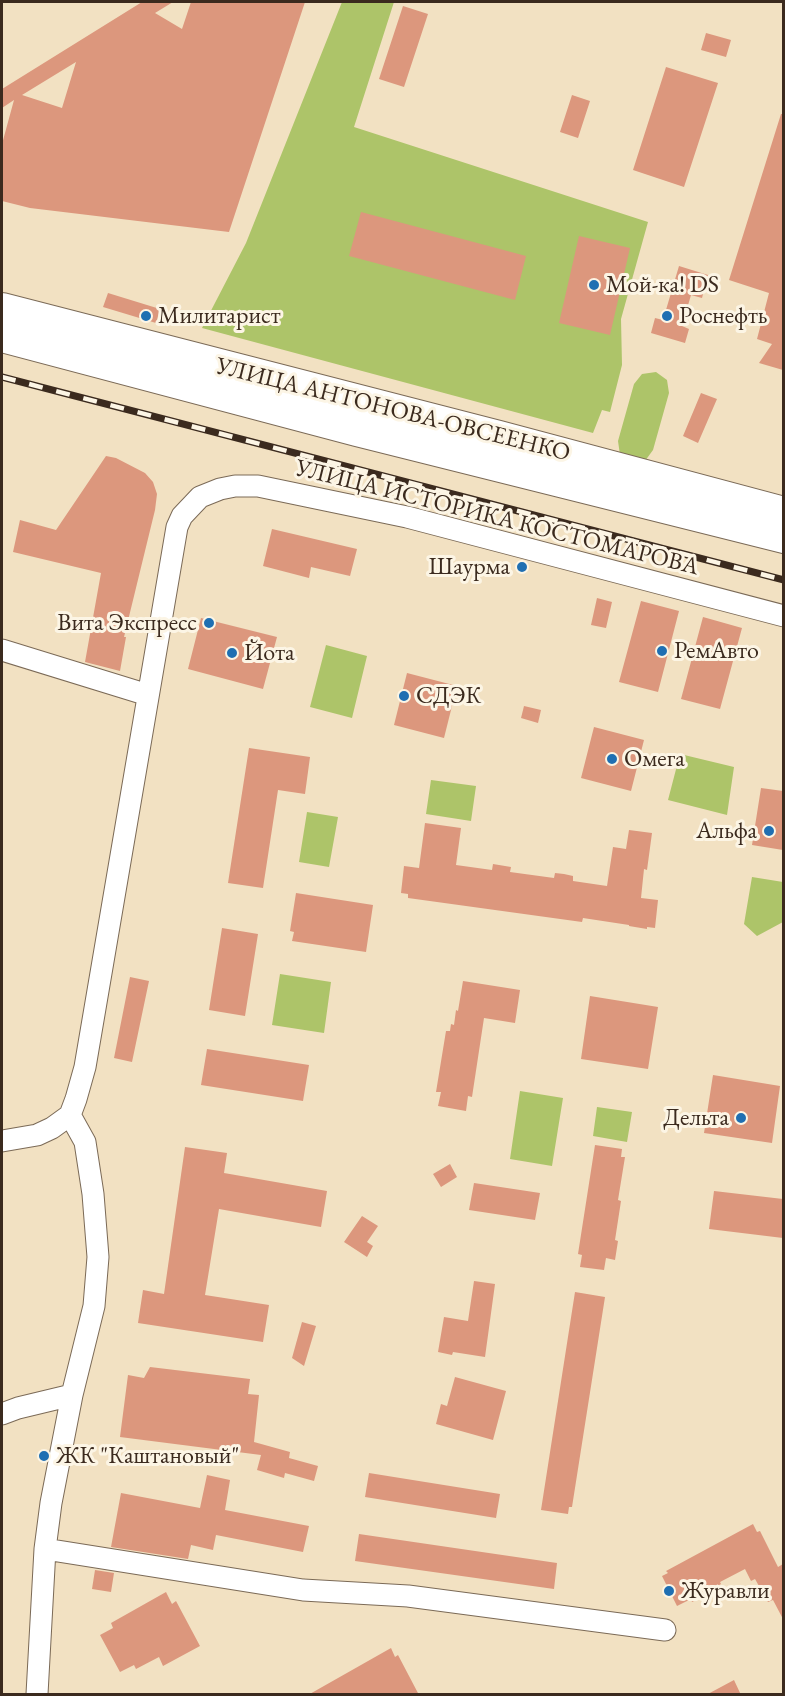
<!DOCTYPE html>
<html>
<head>
<meta charset="utf-8">
<style>
	body { margin:0 }
	#map { position:relative; width:785px; height:1696px; overflow:hidden; background:#f2e1c2; font-family:"EB Garamond",serif }
	canvas { display:block }
	.frame { position:absolute; inset:0; border:3px solid #3b2a1e; pointer-events:none }
</style>
</head>
<body>
<div id="map">
<canvas width="785" height="1696"></canvas>
<div class="frame"></div>
</div>
<script>
const context = document.querySelector('canvas').getContext('2d');
context.lineJoin = 'round';
function fillPath(path, color) { context.fillStyle = color; context.fill(path, 'evenodd'); }
const poly = rows => new Path2D(rows.map(r => 'M' + r).join(''));
function trace(path, color, width, dash) { context.strokeStyle = color; context.lineWidth = width; context.lineCap = dash ? 'butt' : 'round'; context.setLineDash(dash || []); context.stroke(path); }
function write(font, color, halo, rows, align = 'center') {
  context.font = font + ' "EB Garamond",serif'; context.lineWidth = 6; context.setLineDash([]); context.textBaseline = 'middle'; context.strokeStyle = halo; context.fillStyle = color; for (const [text, x, y, turn = 0] of rows) {
    context.save(); context.translate(x, y); context.rotate((+turn || 0) * Math.PI / 180); context.textAlign = isNaN(turn) ? turn : align; if (halo) context.strokeText(text, 0, 0); context.fillText(text, 0, 0); context.restore();
  }
}
fillPath(poly([
	[342,2,394,2,354,127,648,222,621,319,622,365,610,412,602,410,593,433,202,328,246,243],
	[656,372,667,380,669,393,653,450,645,461,620,455,618,441,634,384,642,374],
	[326,645,367,656,352,718,310,707],
	[680,754,734,767,727,815,668,800],
	[431,780,476,786,471,821,426,814],
	[307,812,338,817,329,867,299,862],
	[752,877,783,882,783,922,757,936,744,924],
	[280,974,331,982,324,1033,272,1025],
	[520,1091,563,1098,552,1166,510,1159],
	[597,1107,632,1112,627,1142,593,1136]
]), '#adc469');
fillPath(poly([
	[142,2,173,2,155,13,182,29,191,2,305,2,229,232,30,208,2,201,2,144,14,100,2,108,2,89],
	[76,62,62,108,22,95],
	[403,6,428,14,404,87,379,79],
	[706,33,731,40,726,57,701,50],
	[666,67,718,83,684,187,633,170],
	[572,95,590,101,578,138,560,132],
	[781,114,783,114,783,370,759,363,772,344,757,339,769,293,729,280],
	[361,212,526,256,515,300,349,256],
	[579,236,630,248,610,335,559,323],
	[679,266,708,275,702,298,691,295,682,326,689,329,685,343,651,333,655,318,663,320],
	[108,293,160,309,156,323,103,307],
	[701,393,717,399,698,443,683,436],
	[106,456,116,458,145,473,153,482,157,494,155,510,124,637,126,637,120,671,85,662,101,573,13,552,20,520,56,530],
	[272,529,357,549,350,576,311,567,309,578,263,566],
	[597,598,612,602,606,628,591,625],
	[641,601,679,611,658,692,619,682],
	[703,617,742,628,720,709,681,699],
	[201,618,277,637,263,689,188,669],
	[407,673,457,686,444,738,394,725],
	[524,706,541,710,538,723,521,718],
	[594,727,644,740,631,791,581,778],
	[249,748,310,757,305,794,278,790,263,888,228,883],
	[761,788,783,791,783,850,752,845],
	[425,823,461,828,456,865,492,870,493,864,511,867,510,872,554,878,555,873,564,874,573,876,573,881,607,886,613,847,626,849,629,830,652,833,647,870,644,869,641,898,658,900,655,928,647,927,647,929,629,926,629,925,583,918,582,922,408,898,408,894,401,893,404,866,419,868],
	[296,893,373,905,366,952,292,941,294,932,290,931],
	[222,928,258,934,245,1016,209,1010],
	[130,977,149,981,132,1062,114,1058],
	[463,981,520,990,515,1023,484,1018,472,1097,468,1096,466,1111,438,1106,441,1092,436,1092,446,1031,450,1031,451,1024,454,1025,456,1010,458,1011],
	[590,996,658,1007,648,1069,581,1059],
	[207,1049,309,1065,303,1101,201,1085],
	[713,1075,780,1086,772,1143,704,1133],
	[595,1145,622,1149,621,1157,625,1157,618,1200,621,1201,615,1240,618,1241,615,1260,606,1258,604,1270,580,1267,582,1255,578,1254],
	[185,1147,227,1153,224,1173,327,1191,321,1227,219,1209,205,1295,269,1305,263,1342,138,1323,143,1290,164,1294],
	[450,1164,457,1177,441,1187,433,1174],
	[474,1183,540,1193,535,1220,469,1210],
	[714,1191,783,1199,783,1238,709,1229],
	[362,1216,378,1226,367,1242,373,1246,367,1257,344,1242],
	[474,1281,495,1284,485,1357,453,1352,452,1355,438,1352,444,1317,468,1321],
	[575,1292,605,1297,572,1507,569,1507,568,1514,541,1510],
	[302,1322,316,1326,304,1366,292,1358],
	[150,1367,250,1379,248,1394,259,1395,254,1442,290,1452,289,1458,318,1466,314,1481,285,1473,284,1478,257,1470,261,1455,120,1437,128,1375,144,1378],
	[455,1377,506,1391,493,1440,436,1424,441,1404,447,1406],
	[369,1473,500,1494,496,1518,365,1497],
	[207,1475,230,1480,225,1510,309,1526,303,1552,216,1535,213,1550,191,1545,188,1559,111,1547,121,1493,200,1508],
	[753,1524,757,1532,760,1531,778,1567,783,1564,783,1619,773,1600,768,1602,755,1579,751,1581,745,1569,720,1582,721,1584,707,1592,708,1594,692,1602,691,1599,677,1606,662,1576,668,1573,666,1571],
	[359,1534,557,1563,554,1589,355,1561],
	[95,1570,114,1573,111,1592,92,1589],
	[166,1592,172,1604,176,1601,200,1646,163,1666,159,1657,136,1669,134,1665,120,1672,100,1635,113,1628,111,1623],
	[391,1648,395,1657,398,1655,419,1695,308,1695],
	[734,1680,741,1695,706,1695]
]), '#dc977d');
const minor = poly([
	[2,650,148,695],
	[2,1141,37,1135,52,1128,70,1115,76,1099,85,1067,177,527,182,516,200,497,220,489,235,486,258,486,407,517,784,616],
	[2,1414,18,1408,72,1395],
	[45,1549,303,1590,408,1596,665,1630],
	[37,1694,45,1549,51,1503,72,1395,94,1306,98,1257,93,1194,85,1142,70,1115]
]);
const highway = poly([
	[2,309,499,437,784,513],
	[2,336,357,430,784,537]
]);
trace(minor, '#7b6a57', 23);
trace(highway, '#7b6a57', 34);
trace(minor, '#fff', 21);
trace(highway, '#fff', 32);
const rail = poly([
	[2,377,784,580]
]);
trace(rail, '#3b2a1e', 7);
trace(rail, '#fcf5e5', 4.5, [14]);
for (const [x, y, r, color] of [
	[594,285,6,"#1f6fb2"],
	[146,316,6,"#1f6fb2"],
	[667,316,6,"#1f6fb2"],
	[522,567,6,"#1f6fb2"],
	[209,623,6,"#1f6fb2"],
	[662,651,6,"#1f6fb2"],
	[232,653,6,"#1f6fb2"],
	[404,696,6,"#1f6fb2"],
	[612,759,6,"#1f6fb2"],
	[769,831,6,"#1f6fb2"],
	[741,1118,6,"#1f6fb2"],
	[44,1456,6,"#1f6fb2"],
	[669,1591,6,"#1f6fb2"]
]) { const dot = new Path2D(); dot.arc(x, y, r, 0, 2 * Math.PI); context.fillStyle = color; context.fill(dot); trace(dot, '#fcf5e5', 2); }
write('24px', '#3b2a1e', '#fcf5e5', [
	["Мой-ка! DS",606,285],
	["Милитарист",158,316],
	["Роснефть",679,316],
	["Шаурма",510,567,"right"],
	["Вита Экспресс",197,623,"right"],
	["РемАвто",674,651],
	["Йота",244,653],
	["СДЭК",416,696],
	["Омега",624,759],
	["Альфа",757,831,"right"],
	["Дельта",729,1118,"right"],
	["ЖК \"Каштановый\"",56,1456],
	["Журавли",681,1591]
], 'left');
write('24px', '#3b2a1e', '#fcf5e5', [
	["УЛИЦА АНТОНОВА-ОВСЕЕНКО",393,410,14],
	["УЛИЦА ИСТОРИКА КОСТОМАРОВА",497,518,14]
]);
</script>
</body>
</html>
